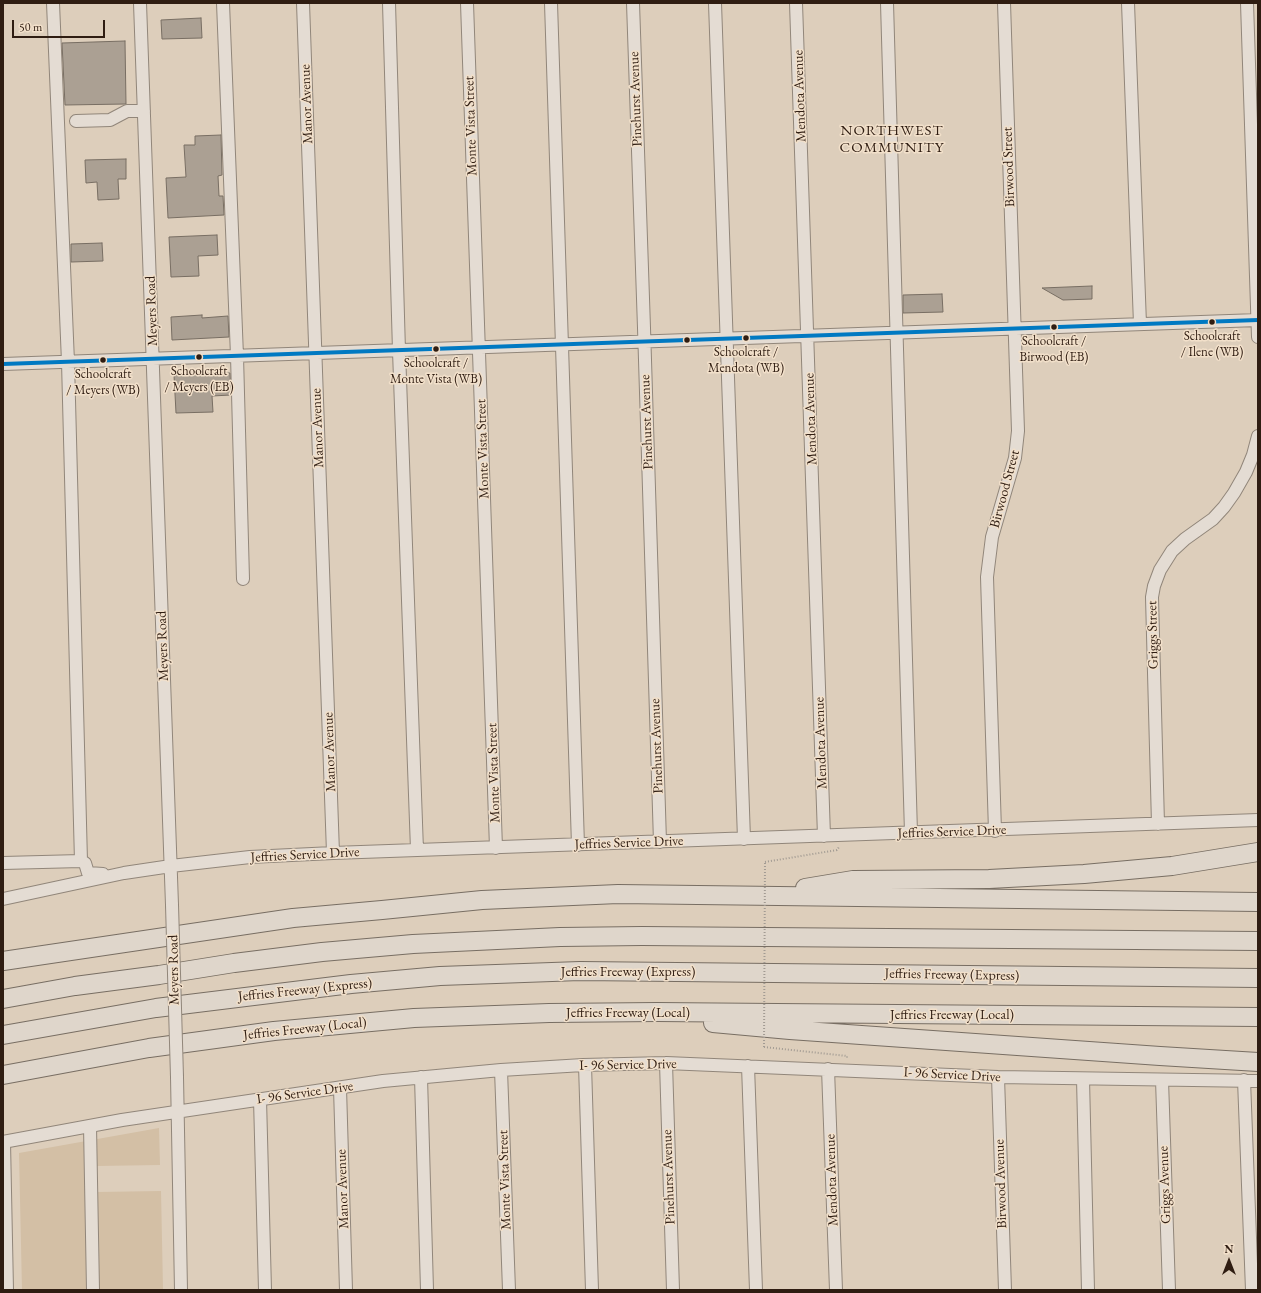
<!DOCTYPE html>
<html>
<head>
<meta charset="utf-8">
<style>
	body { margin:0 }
	#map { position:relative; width:1261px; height:1293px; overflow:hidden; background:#ddcebb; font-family:"EB Garamond",serif }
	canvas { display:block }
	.frame { position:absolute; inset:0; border:4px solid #2f1d12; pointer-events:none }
	.north { position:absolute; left:1209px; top:1241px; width:40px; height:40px; -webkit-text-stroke:3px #f2e0ca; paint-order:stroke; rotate:0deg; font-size:11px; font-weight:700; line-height:16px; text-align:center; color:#2f1d12 }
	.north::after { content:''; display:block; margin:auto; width:14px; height:18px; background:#2f1d12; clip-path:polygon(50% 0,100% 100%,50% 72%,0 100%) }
	.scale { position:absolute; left:12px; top:20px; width:93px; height:18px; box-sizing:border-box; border:2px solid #2f1d12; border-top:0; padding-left:5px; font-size:12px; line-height:14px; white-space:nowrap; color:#2f1d12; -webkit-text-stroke:3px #f2e0ca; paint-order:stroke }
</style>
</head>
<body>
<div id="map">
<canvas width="1261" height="1293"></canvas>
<div class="frame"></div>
<div class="north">N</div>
<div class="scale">50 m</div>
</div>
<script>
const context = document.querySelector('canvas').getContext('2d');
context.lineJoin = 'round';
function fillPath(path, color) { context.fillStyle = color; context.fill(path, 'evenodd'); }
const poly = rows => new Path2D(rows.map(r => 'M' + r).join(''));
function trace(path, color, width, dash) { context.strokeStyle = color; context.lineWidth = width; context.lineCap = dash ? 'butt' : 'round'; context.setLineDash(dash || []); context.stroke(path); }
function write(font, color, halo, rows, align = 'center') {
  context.font = font + ' "EB Garamond",serif'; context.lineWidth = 3; context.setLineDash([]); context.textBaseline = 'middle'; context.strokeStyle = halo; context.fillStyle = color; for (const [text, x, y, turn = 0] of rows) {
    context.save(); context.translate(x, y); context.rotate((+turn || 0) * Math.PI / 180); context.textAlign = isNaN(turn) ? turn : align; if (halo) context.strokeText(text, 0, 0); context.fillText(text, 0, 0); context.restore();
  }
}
fillPath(poly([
	[159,1128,160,1165,97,1166,97,1192,161,1191,163,1289,22,1290,19,1153]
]), '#d3bfa5');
const building = poly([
	[201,18,202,38,162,39,161,20,201,18],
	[125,41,126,104,65,105,62,43,125,41],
	[221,135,222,175,218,176,219,196,223,196,224,215,168,218,166,178,186,177,184,145,195,145,195,136,221,135],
	[126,159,126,179,118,179,119,199,98,200,97,182,86,183,85,160,126,159],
	[217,235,218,255,198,256,199,276,171,277,169,237,217,235],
	[102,243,103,261,71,262,71,244,102,243],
	[1092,286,1092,299,1063,300,1042,288,1092,286],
	[942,294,943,312,903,313,903,295,942,294],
	[202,315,202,318,228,316,229,337,172,340,171,317,202,315],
	[209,373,230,373,231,395,212,396,213,412,176,413,174,375,209,373]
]);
fillPath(building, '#aba093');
trace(building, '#786e63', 1);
const minor = poly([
	[53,3,68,362,81,861],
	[140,3,172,905],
	[223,3,237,356,243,579],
	[303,3,333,853],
	[389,3,399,351,417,850],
	[467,3,496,848],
	[551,3,578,845],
	[633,3,644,328,660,842],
	[715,3,744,839],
	[796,3,824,836],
	[887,3,911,833],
	[1128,3,1140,324],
	[1247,3,1258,337],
	[76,121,110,120,127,111,144,111],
	[3,364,1258,320],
	[1158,824,1152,597,1154,586,1160,570,1172,551,1185,539,1213,519,1224,507,1234,493,1246,472,1253,455,1258,436],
	[995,831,987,577,992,537,1015,458,1018,431,1004,3],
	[3,863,81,861,85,863,88,873,103,874],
	[3,899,124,873,171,866,250,857,333,853,1258,820],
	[666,1063,673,1290],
	[585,1065,592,1290],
	[748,1066,756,1290],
	[828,1069,836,1290],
	[501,1070,509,1290],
	[177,1077,181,1290],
	[421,1077,427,1290],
	[998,1077,1005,1290],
	[1083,1079,1088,1290],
	[1162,1080,1169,1290],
	[1244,1080,1252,1290],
	[340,1088,346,1290],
	[260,1099,265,1290],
	[90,1126,93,1290],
	[3,1142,122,1120,383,1081,501,1070,583,1065,666,1063,998,1077,1258,1081],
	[4,1142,7,1290]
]);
const highway = poly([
	[805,888,853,880,989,879,1084,874,1172,866,1258,852],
	[3,961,293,918,382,910,482,900,618,894,1258,902],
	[3,999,75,986,159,975,234,963,322,952,413,944,560,937,642,936,1258,941],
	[713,1023,790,1030,1160,1056,1258,1062],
	[3,1035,156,1008,351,984,440,976,580,971,1258,978],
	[3,1075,149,1048,274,1031,414,1018,549,1013,657,1012,1258,1017]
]);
trace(minor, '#91867a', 14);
trace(highway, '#786e63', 20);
trace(poly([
	[765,862,837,850,839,847],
	[764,1047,847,1056,847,1059]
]), '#a29b93', 2, [1, 2]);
trace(minor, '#e4dcd3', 12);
trace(highway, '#dfd6cb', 18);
const minorBridge = poly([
	[172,905,177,1077]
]);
trace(minorBridge, '#91867a', 14, []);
trace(poly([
	[764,1047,765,862]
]), '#a29b93', 2, [1, 2]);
trace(minorBridge, '#e4dcd3', 12);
trace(poly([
	[3,364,1258,320]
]), '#0079c2', 4);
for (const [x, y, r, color] of [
	[1212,322,3.5,"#2f1d12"],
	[1054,327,3.5,"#2f1d12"],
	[746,338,3.5,"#2f1d12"],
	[687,340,3.5,"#2f1d12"],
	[436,349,3.5,"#2f1d12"],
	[199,357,3.5,"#2f1d12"],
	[103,360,3.5,"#2f1d12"]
]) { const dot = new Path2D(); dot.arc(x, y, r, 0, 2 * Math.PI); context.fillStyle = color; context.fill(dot); trace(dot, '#f2e0ca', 1.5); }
write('13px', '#2f1d12', '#f2e0ca', [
	["Schoolcraft",1212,336],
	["/ Ilene (WB)",1212,352],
	["Schoolcraft /",1054,341],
	["Birwood (EB)",1054,357],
	["Schoolcraft /",746,352],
	["Mendota (WB)",746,368],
	["Schoolcraft /",436,363],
	["Monte Vista (WB)",436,379],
	["Schoolcraft",199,371],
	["/ Meyers (EB)",199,387],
	["Schoolcraft",103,374],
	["/ Meyers (WB)",103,390]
]);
write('14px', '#2f1d12', '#f2e0ca', [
	["Mendota Avenue",800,96,-92],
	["Pinehurst Avenue",636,99,-92],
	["Manor Avenue",307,104,-92],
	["Monte Vista Street",471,126,-92],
	["Birwood Street",1009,167,-92],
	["Meyers Road",152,311,-92],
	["Mendota Avenue",811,419,-92],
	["Pinehurst Avenue",647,422,-92],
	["Manor Avenue",318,428,-92],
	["Monte Vista Street",483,449,-92],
	["Birwood Street",1005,489,-75],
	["Griggs Street",1153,635,-91],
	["Meyers Road",163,646,-92],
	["Mendota Avenue",821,743,-92],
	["Pinehurst Avenue",657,746,-92],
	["Manor Avenue",330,752,-92],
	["Monte Vista Street",494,773,-92],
	["Jeffries Service Drive",952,832,-2],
	["Jeffries Service Drive",629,843,-2],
	["Jeffries Service Drive",305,855,-3],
	["Meyers Road",174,970,-91],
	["Jeffries Freeway (Express)",628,972],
	["Jeffries Freeway (Express)",952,975,1],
	["Jeffries Freeway (Express)",305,990,-6],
	["Jeffries Freeway (Local)",628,1013],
	["Jeffries Freeway (Local)",952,1015],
	["Jeffries Freeway (Local)",305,1029,-6],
	["I- 96 Service Drive",628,1065,-1],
	["I- 96 Service Drive",952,1075,3],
	["I- 96 Service Drive",305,1093,-8],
	["Pinehurst Avenue",669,1177,-92],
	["Monte Vista Street",505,1180,-92],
	["Mendota Avenue",832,1180,-92],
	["Birwood Avenue",1001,1184,-92],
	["Griggs Avenue",1165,1185,-92],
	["Manor Avenue",343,1189,-92]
]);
context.letterSpacing = '1px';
write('15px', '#2f1d12', '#f2e0ca', [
	["NORTHWEST",892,131],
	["COMMUNITY",892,148]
]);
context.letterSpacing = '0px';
</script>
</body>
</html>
